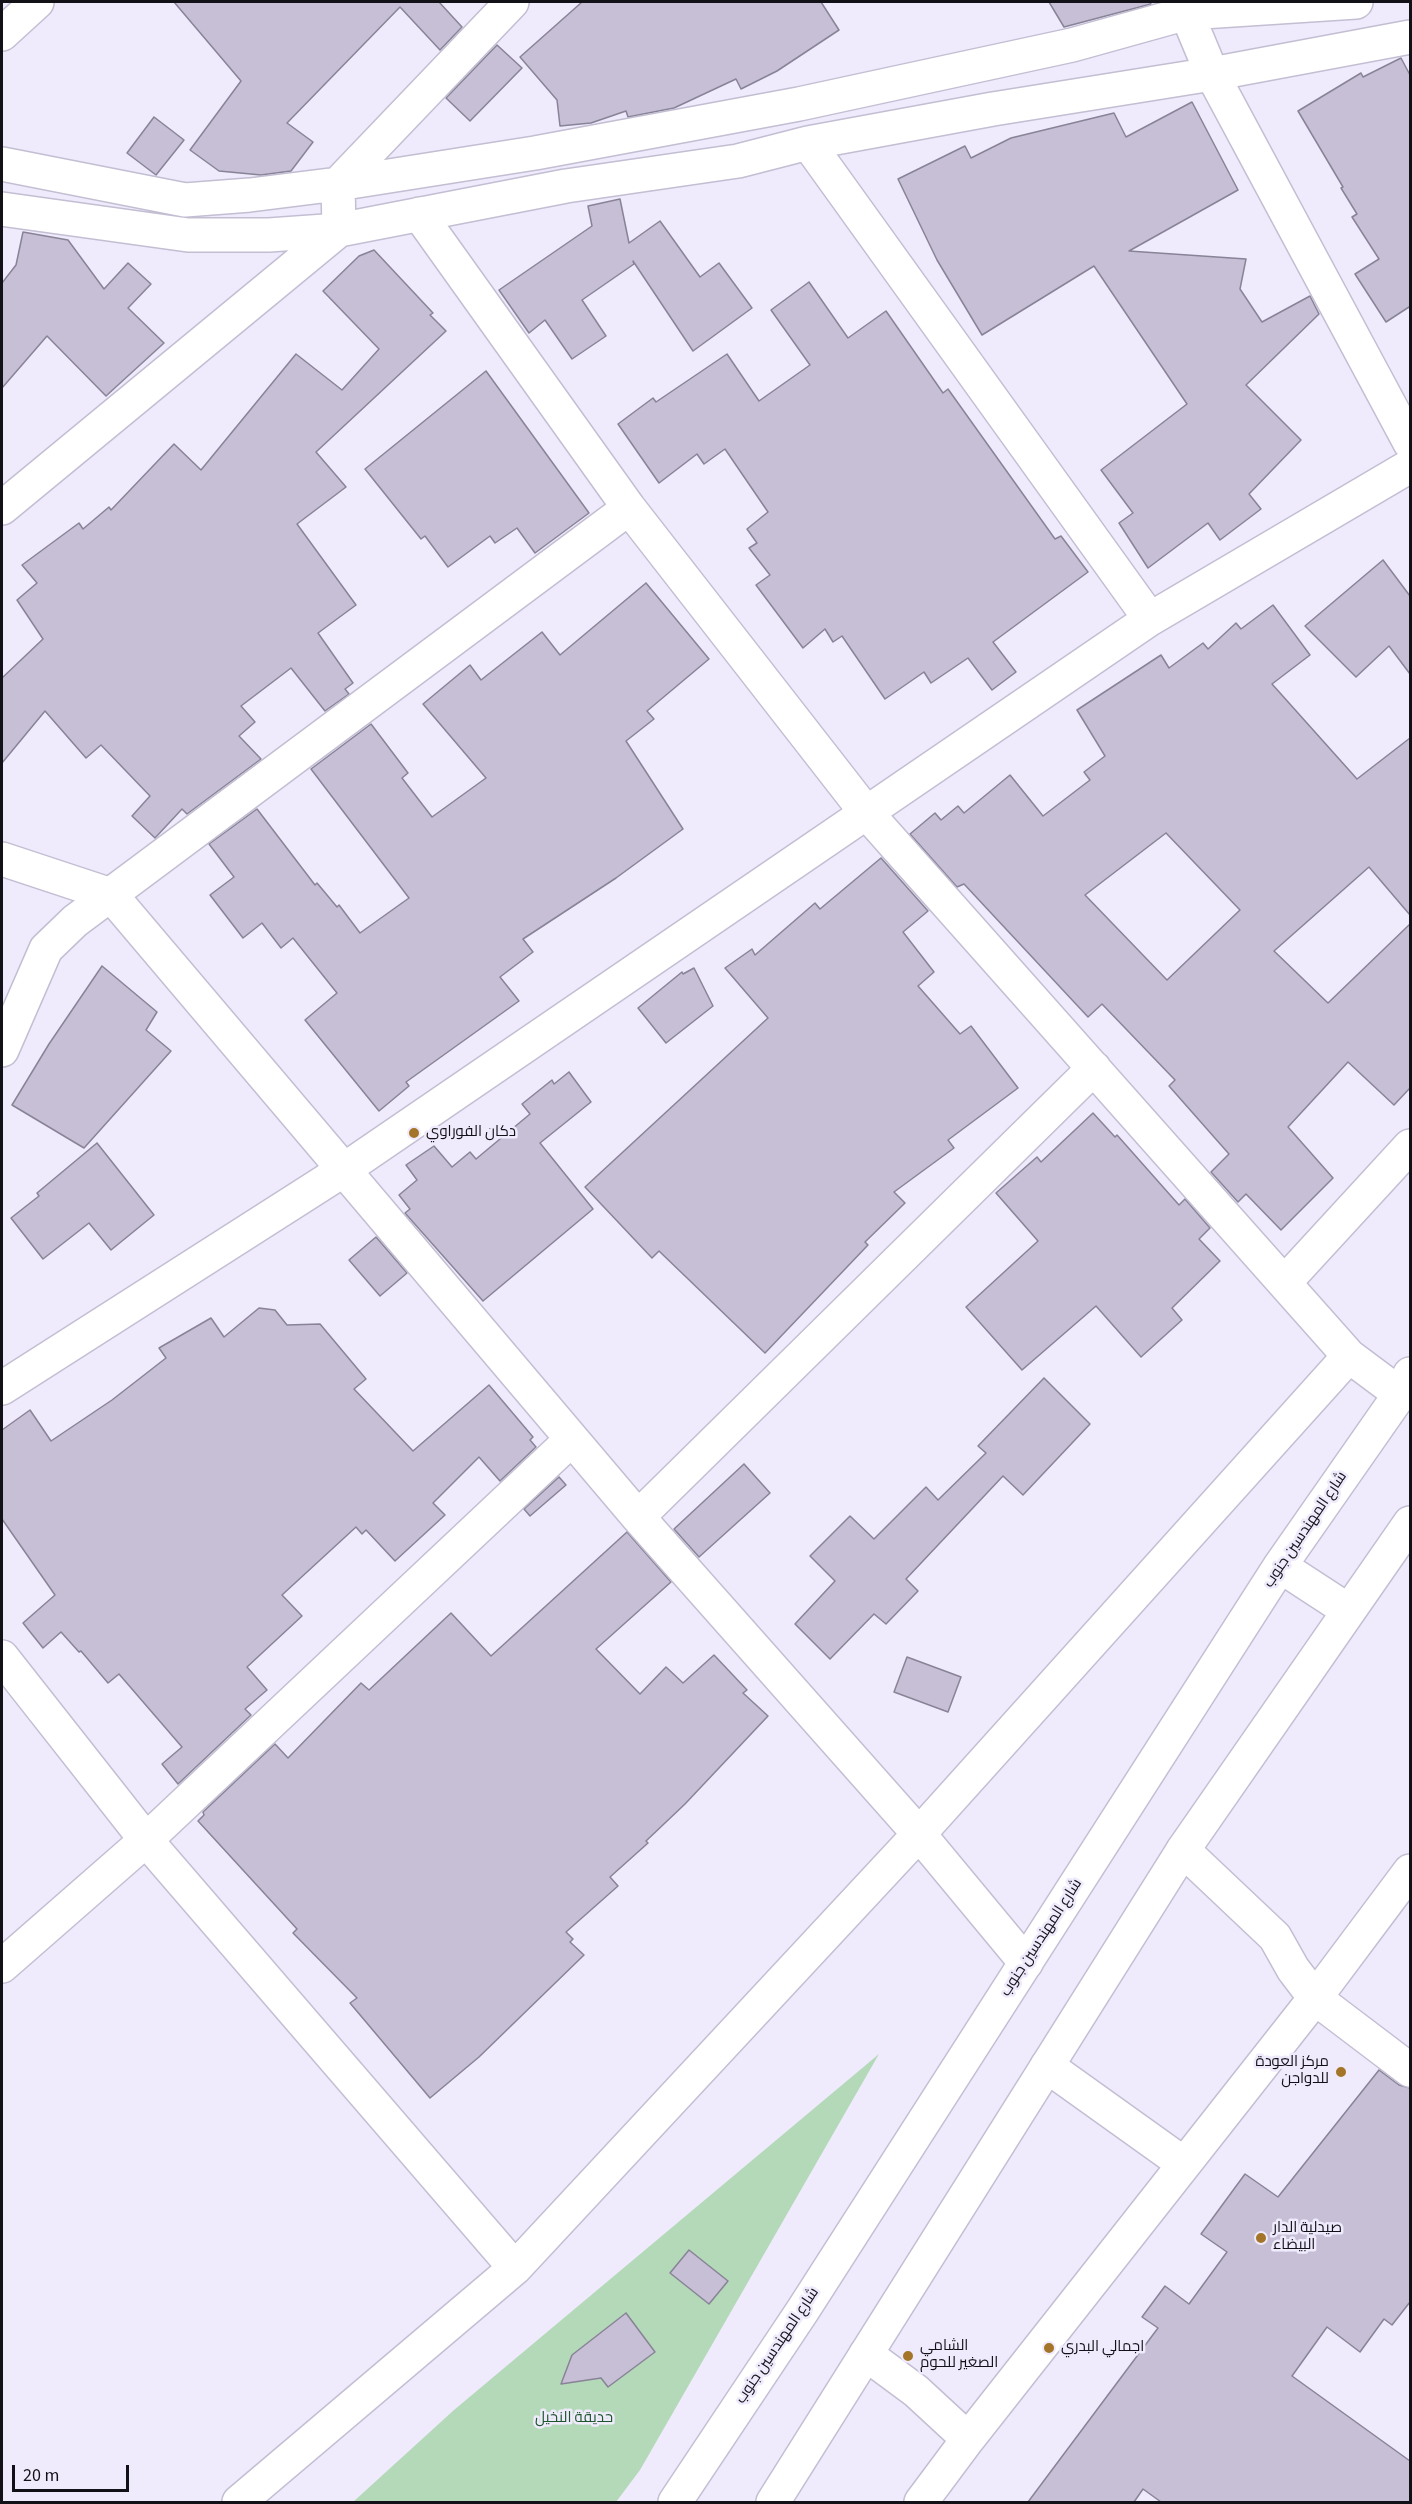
<!DOCTYPE html>
<html>
<head>
<meta charset="utf-8">
<style>
	body { margin:0 }
	#map { position:relative; width:1412px; height:2504px; overflow:hidden; background:#efeafc; font-family:"Source Sans 3",sans-serif }
	canvas { display:block }
	.frame { position:absolute; inset:0; border:3px solid #131118; pointer-events:none }
	.scale { position:absolute; left:12px; top:2465px; width:117px; height:27px; box-sizing:border-box; border:3px solid #131118; border-top:0; padding-left:8px; font-size:18px; line-height:21px; white-space:nowrap; color:#131118; -webkit-text-stroke:4px #efeafc; paint-order:stroke }
</style>
</head>
<body>
<div id="map">
<canvas width="1412" height="2504"></canvas>
<div class="frame"></div>
<div class="scale">20 m</div>
</div>
<script>
const context = document.querySelector('canvas').getContext('2d');
context.lineJoin = 'round';
function fillPath(path, color) { context.fillStyle = color; context.fill(path, 'evenodd'); }
const poly = rows => new Path2D(rows.map(r => 'M' + r).join(''));
function trace(path, color, width, dash) { context.strokeStyle = color; context.lineWidth = width; context.lineCap = dash ? 'butt' : 'round'; context.setLineDash(dash || []); context.stroke(path); }
function write(font, color, halo, rows, align = 'center') {
  context.font = font + ' "Source Sans 3",Cairo,sans-serif'; context.lineWidth = 5; context.setLineDash([]); context.textBaseline = 'middle'; context.strokeStyle = halo; context.fillStyle = color; for (const [text, x, y, turn = 0] of rows) {
    context.save(); context.translate(x, y); context.rotate((+turn || 0) * Math.PI / 180); context.textAlign = isNaN(turn) ? turn : align; if (halo) context.strokeText(text, 0, 0); context.fillText(text, 0, 0); context.restore();
  }
}
fillPath(poly([
	[879,2054,640,2470,616,2502,353,2502,454,2410]
]), '#b4d9b8');
const building = poly([
	[174,2,439,2,462,27,440,50,400,7,287,123,313,142,291,171,261,175,219,171,190,150,241,81,174,2],
	[582,2,821,2,839,30,777,71,741,89,736,79,674,108,628,117,626,111,591,123,560,126,557,100,520,57,582,2],
	[1049,2,1150,2,1151,4,1064,27,1049,2],
	[497,45,522,68,470,121,446,98,497,45],
	[1401,58,1410,75,1410,309,1409,307,1386,322,1355,274,1379,259,1352,217,1357,214,1341,188,1343,187,1298,111,1361,73,1363,77,1401,58],
	[1192,102,1238,190,1129,251,1246,259,1240,289,1262,322,1310,296,1319,314,1246,385,1301,440,1249,494,1261,509,1220,540,1208,523,1148,568,1119,523,1133,513,1101,470,1187,404,1094,266,982,335,937,260,898,179,965,146,971,158,1011,138,1114,113,1126,137,1192,102],
	[154,117,184,140,156,175,127,153,154,117],
	[620,199,629,243,660,221,700,277,719,263,752,308,693,351,633,261,634,264,582,300,606,336,572,359,545,320,529,333,499,290,592,226,588,206,620,199],
	[23,232,68,240,104,289,128,263,151,284,128,308,164,343,106,396,47,336,2,388,2,283,16,265,23,232],
	[374,250,433,313,430,315,446,331,316,452,346,487,297,524,356,605,318,633,353,683,345,689,349,694,325,711,291,668,241,706,255,722,239,736,261,759,187,814,182,809,155,838,132,816,150,796,101,745,86,758,45,711,2,763,2,678,43,639,17,600,37,583,22,565,79,523,83,529,109,507,111,510,174,444,201,470,296,354,342,390,379,349,323,291,359,256,374,250],
	[809,282,848,338,886,311,943,393,948,389,1055,539,1061,536,1088,572,993,642,1016,672,992,690,968,658,931,683,924,672,885,699,842,636,833,642,825,629,803,648,756,585,770,575,749,548,757,543,747,529,768,512,725,449,704,464,697,454,659,483,618,424,653,398,656,402,727,354,759,401,810,365,771,310,809,282],
	[486,371,589,513,535,553,517,528,495,543,490,536,448,567,425,536,421,539,365,469,486,371],
	[1383,560,1410,596,1410,674,1389,646,1356,677,1305,626,1383,560],
	[646,583,709,659,647,711,654,719,626,741,683,829,616,878,523,939,533,952,500,977,519,1001,406,1082,409,1086,379,1111,305,1020,337,993,293,938,281,948,262,923,243,938,210,895,234,877,209,844,257,809,315,885,317,883,337,907,339,905,360,933,409,898,311,769,371,724,408,773,402,778,432,817,486,778,423,704,470,665,481,680,542,632,560,655,646,583],
	[1273,605,1310,655,1272,684,1357,779,1410,738,1410,915,1369,867,1274,951,1328,1003,1410,924,1410,1088,1394,1105,1348,1062,1288,1127,1333,1178,1281,1230,1246,1194,1238,1202,1211,1172,1229,1154,1169,1086,1175,1080,1102,1004,1088,1017,964,884,957,887,910,834,935,813,941,820,958,806,964,813,1010,775,1043,816,1090,780,1084,772,1105,756,1077,710,1161,655,1169,668,1203,643,1208,649,1236,623,1241,629,1273,605],
	[1166,833,1240,910,1167,980,1085,895,1166,833],
	[881,858,928,911,903,932,934,972,918,986,960,1034,971,1026,1018,1088,948,1140,954,1148,894,1192,905,1203,865,1242,868,1245,765,1353,659,1251,652,1258,585,1187,768,1018,725,968,752,949,755,955,815,903,820,909,881,858],
	[102,966,157,1012,146,1030,171,1051,84,1148,12,1105,49,1044,102,966],
	[694,968,713,1006,666,1043,638,1008,682,972,683,974,694,968],
	[569,1072,591,1102,540,1143,593,1209,483,1301,405,1213,410,1209,399,1195,417,1180,406,1165,434,1146,452,1167,470,1152,476,1159,530,1114,522,1104,552,1080,554,1084,569,1072],
	[1093,1113,1115,1137,1117,1135,1179,1205,1185,1199,1210,1228,1199,1239,1220,1261,1172,1308,1182,1320,1141,1357,1096,1306,1022,1370,966,1307,1038,1241,996,1193,1037,1157,1041,1162,1093,1113],
	[97,1143,154,1215,111,1250,89,1223,43,1259,11,1218,39,1196,37,1193,97,1143],
	[376,1237,407,1273,380,1296,349,1260,376,1237],
	[259,1308,275,1310,287,1325,320,1324,366,1379,354,1389,413,1451,489,1385,533,1437,530,1440,536,1447,500,1481,479,1457,433,1503,445,1515,395,1561,366,1530,362,1534,356,1527,282,1595,302,1616,247,1667,267,1690,245,1709,251,1715,178,1784,162,1764,182,1747,119,1674,108,1683,81,1651,79,1652,61,1632,43,1648,23,1623,55,1595,2,1519,2,1430,30,1410,51,1441,112,1400,166,1358,159,1348,211,1318,224,1337,259,1308],
	[1044,1378,1090,1424,1023,1495,1003,1476,906,1579,918,1591,886,1624,874,1614,830,1659,795,1624,835,1581,810,1556,850,1516,874,1539,926,1487,938,1500,986,1453,978,1446,1044,1378],
	[744,1464,770,1493,699,1557,674,1529,744,1464],
	[559,1477,566,1485,530,1516,524,1509,559,1477],
	[627,1532,671,1582,596,1649,640,1694,666,1667,683,1683,714,1655,747,1690,743,1693,768,1716,685,1804,646,1841,648,1843,610,1877,618,1886,566,1932,573,1939,570,1942,584,1955,479,2057,430,2098,350,2003,357,1998,293,1933,297,1929,198,1821,204,1815,203,1812,275,1744,288,1758,361,1683,369,1690,451,1613,491,1656,627,1532],
	[907,1657,961,1677,948,1712,894,1692,907,1657],
	[1379,2070,1399,2085,1410,2088,1410,2302,1392,2325,1384,2319,1360,2352,1327,2327,1292,2376,1410,2461,1410,2502,1161,2502,1143,2489,1134,2502,1028,2502,1158,2328,1142,2317,1165,2286,1189,2304,1227,2252,1201,2234,1245,2174,1278,2197,1379,2070],
	[689,2250,728,2281,709,2304,670,2273,689,2250],
	[626,2313,655,2352,608,2387,601,2378,561,2384,572,2355,626,2313]
]);
fillPath(building, '#c6bfd5');
trace(building, '#898397', 1.5);
const street = poly([
	[1182,2,1212,74,1410,443],
	[2,34,37,2],
	[808,143,1150,619],
	[2,164,185,200,250,195,338,184,535,153,799,104,1072,45,1187,13,1356,2],
	[2,209,188,235,269,235,339,230,566,186,738,161,808,143,993,109,1212,74,1410,37],
	[419,214,629,508,865,811,1349,1356,1400,1394],
	[2,508,339,230,338,184,512,2],
	[2,859,111,895,638,1517,919,1834,1026,1963],
	[2,1050,46,949,75,921,629,508],
	[1285,1282,1410,1146],
	[2,1388,345,1169,1150,619,1410,466],
	[638,1517,1094,1068],
	[2,1657,146,1840,515,2268],
	[1183,1850,1275,1937,1293,1969,1315,1998,1410,2070],
	[2,1966,146,1840,572,1439],
	[1047,2066,1184,2164],
	[866,2354,916,2391,968,2439,1315,1998,1410,1871],
	[239,2502,515,2268,919,1834,1349,1356],
	[921,2502,968,2439]
]);
const highway = poly([
	[1280,1566,1349,1611],
	[675,2502,803,2310,1280,1566,1400,1394,1410,1374],
	[773,2502,1183,1850,1410,1523]
]);
trace(street, '#c4bed3', 36);
trace(highway, '#c4bed3', 36);
trace(street, '#fff', 33);
trace(highway, '#fff', 33);
for (const [x, y, r, color] of [
	[414,1133,6,"#a47429"],
	[1341,2072,6,"#a47429"],
	[1261,2238,6,"#a47429"],
	[1049,2348,6,"#a47429"],
	[908,2356,6,"#a47429"]
]) { const dot = new Path2D(); dot.arc(x, y, r, 0, 2 * Math.PI); context.fillStyle = color; context.fill(dot); trace(dot, '#efeafc', 2); }
write('15px', '#131118', '#efeafc', [
	["دكان الفوراوي",426,1133],
	["مركز العودة",1329,2063,"right"],
	["للدواجن",1329,2080,"right"],
	["صيدلية الدار",1273,2229],
	["البيضاء",1273,2246],
	["الشامي",920,2347],
	["الصغير للحوم",920,2364],
	["اجمالي البدري",1061,2348]
], 'left');
write('15px', '#131118', '#efeafc', [
	["شارع المهندسين جنوب",1306,1530,-56],
	["شارع المهندسين جنوب",1042,1938,-57],
	["شارع المهندسين جنوب",778,2346,-56]
]);
write('15px', '#1c562a', '#efeafc', [
	["حديقة النخيل",574,2419]
]);
</script>
</body>
</html>
